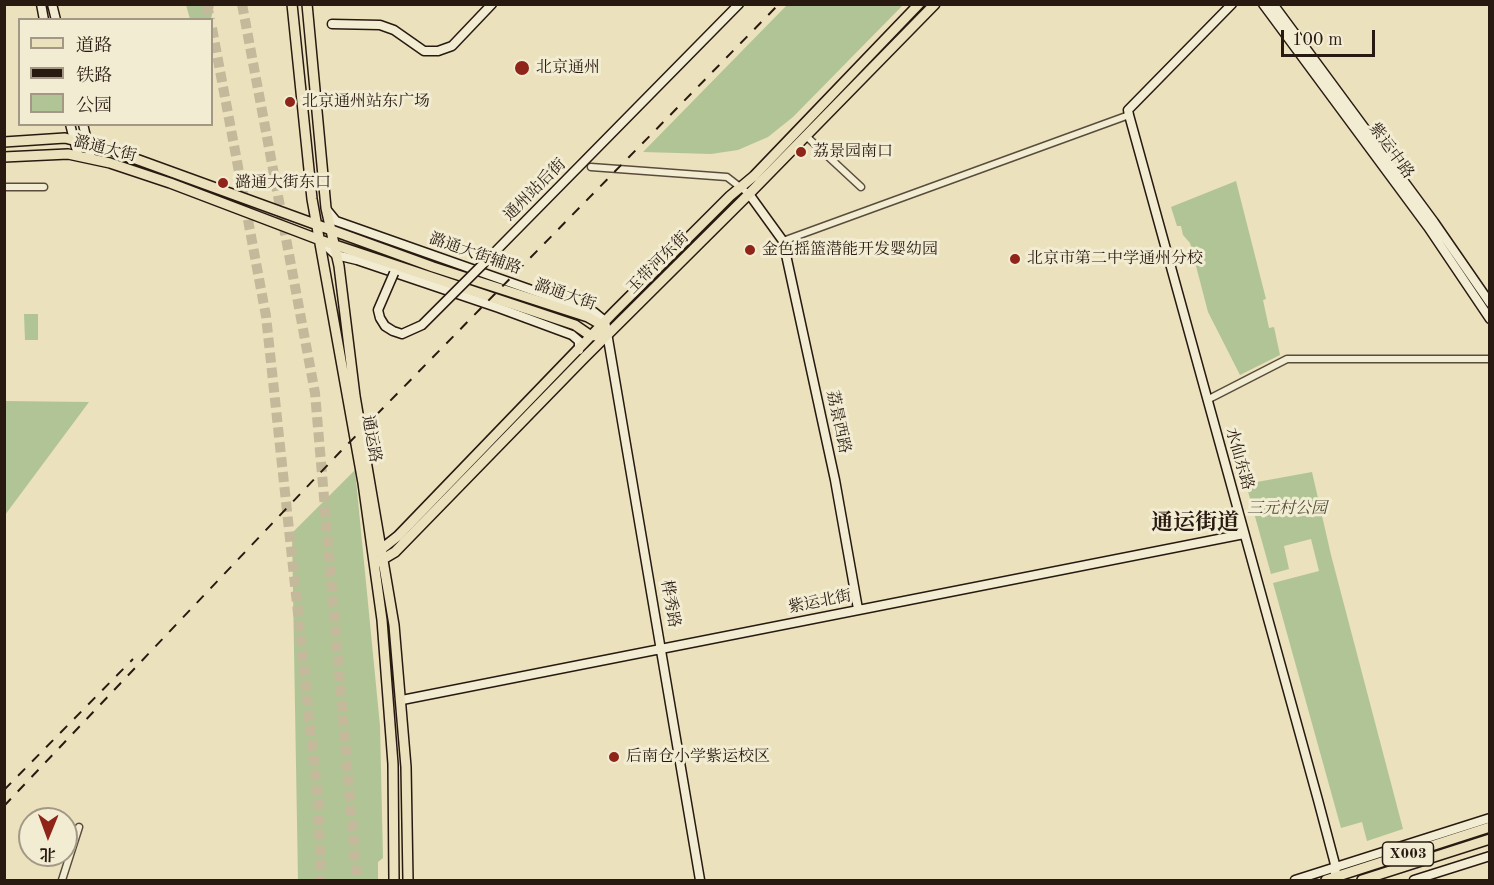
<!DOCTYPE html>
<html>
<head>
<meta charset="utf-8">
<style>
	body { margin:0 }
	#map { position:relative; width:1494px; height:885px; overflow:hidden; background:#ebe1bc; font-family:"Old Standard TT","Noto Serif SC",serif }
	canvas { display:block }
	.frame { position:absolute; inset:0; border:6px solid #291a11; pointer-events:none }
	.legend { position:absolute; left:18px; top:18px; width:195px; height:108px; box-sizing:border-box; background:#f2ecd3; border:2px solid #a29885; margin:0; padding:8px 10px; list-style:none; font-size:18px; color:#291a11 }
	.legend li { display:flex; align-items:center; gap:12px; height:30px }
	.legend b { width:30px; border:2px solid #a29885 }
	.north { position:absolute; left:18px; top:807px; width:60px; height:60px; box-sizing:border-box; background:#f2ecd3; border:2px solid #a29885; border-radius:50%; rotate:181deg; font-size:16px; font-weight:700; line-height:24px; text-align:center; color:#291a11 }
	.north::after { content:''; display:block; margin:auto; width:21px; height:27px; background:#8f2418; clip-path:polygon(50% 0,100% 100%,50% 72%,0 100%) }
	.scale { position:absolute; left:1281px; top:30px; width:94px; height:27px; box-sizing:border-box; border:3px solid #291a11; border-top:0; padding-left:8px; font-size:18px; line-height:21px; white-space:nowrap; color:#291a11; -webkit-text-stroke:4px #f2ecd3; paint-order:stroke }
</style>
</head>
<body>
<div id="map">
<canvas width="1494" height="885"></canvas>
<div class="frame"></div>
<ul class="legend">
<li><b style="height:8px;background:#ebe1bc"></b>道路</li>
<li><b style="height:8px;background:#291a11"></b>铁路</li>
<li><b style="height:16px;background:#b1c496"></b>公园</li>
</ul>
<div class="north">北</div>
<div class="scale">100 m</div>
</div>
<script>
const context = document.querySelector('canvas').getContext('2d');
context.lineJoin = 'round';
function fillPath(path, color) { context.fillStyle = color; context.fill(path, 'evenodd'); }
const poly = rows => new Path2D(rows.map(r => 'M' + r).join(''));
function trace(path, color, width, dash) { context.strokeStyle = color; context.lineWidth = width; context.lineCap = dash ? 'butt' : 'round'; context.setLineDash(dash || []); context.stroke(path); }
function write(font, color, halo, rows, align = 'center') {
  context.font = font + ' "Old Standard TT","Noto Serif SC",serif'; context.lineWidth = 6; context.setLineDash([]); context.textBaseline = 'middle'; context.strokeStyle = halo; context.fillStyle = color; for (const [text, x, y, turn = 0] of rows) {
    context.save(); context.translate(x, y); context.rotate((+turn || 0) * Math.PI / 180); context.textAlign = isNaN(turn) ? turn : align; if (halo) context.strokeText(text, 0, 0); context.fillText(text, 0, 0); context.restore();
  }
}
fillPath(poly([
	[186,5,214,5,211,19,190,19],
	[787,5,903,5,793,117,768,137,738,150,711,154,643,152],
	[1236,181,1266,299,1263,300,1269,328,1274,327,1280,355,1240,375,1208,312,1190,243,1183,235,1181,226,1177,226,1171,207],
	[24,314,38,314,38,340,25,340],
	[5,401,89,402,5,515,4,401],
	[355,470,380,726,383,858,378,862,378,880,298,880,292,533],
	[1312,472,1331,555,1403,829,1367,841,1362,822,1341,828,1273,583,1319,571,1311,539,1284,546,1289,569,1271,574,1246,484]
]), '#b1c496');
trace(poly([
	[207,4,210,20],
	[242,4,315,393,357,880],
	[212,28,266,316,318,799,321,880]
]), '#c4b99a', 10, [10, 5]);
const street = poly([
	[806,136,861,187],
	[591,167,727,177,749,194],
	[4,187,44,187],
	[783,241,1129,115],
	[1207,400,1287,359,1490,359],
	[62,880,79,827]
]);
const secondary = poly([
	[41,4,44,20],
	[52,4,56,20],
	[1232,4,1128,110,1129,115,1318,800,1336,868,1334,880],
	[1263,4,1428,227,1490,319],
	[1273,4,1434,222,1490,303],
	[332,24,380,25,394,30,424,51,438,51,452,46,492,4],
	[70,124,78,155],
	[83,124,91,158],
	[749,194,783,241,835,480,858,609],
	[327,210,336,221,594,312,605,321,700,880],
	[320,240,336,255,357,260,499,308,572,335,579,341,579,350],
	[483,264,739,4],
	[402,700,1244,534],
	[1295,880,1490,818],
	[1414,880,1490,856]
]);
const primary = poly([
	[292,4,312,199,363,483,382,620,393,764,394,880],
	[307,4,326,208,339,266,355,396,394,625,406,767,408,880],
	[4,142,65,138,111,150,433,267,588,317,602,325,608,334,591,336,575,325,320,240,170,183,110,163,68,154,4,157],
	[379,551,398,536,613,313,730,196,754,176,919,4],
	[378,562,395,552,584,358,749,194,935,4],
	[1326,880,1490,827],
	[1362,880,1490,839]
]);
trace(street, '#5a4c3c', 9);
trace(secondary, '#291a11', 11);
trace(primary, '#291a11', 12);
trace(street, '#f2ecd3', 6);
trace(secondary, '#f2ecd3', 8);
trace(primary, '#ebe1bc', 9);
trace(poly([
	[4,790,133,659],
	[4,806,340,452,779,4]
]), '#291a11', 2, [10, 10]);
const secondaryBridge = poly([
	[394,273,378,310,380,318,385,326,393,331,402,334,422,325,483,264]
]);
trace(secondaryBridge, '#291a11', 11, []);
trace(secondaryBridge, '#f2ecd3', 8);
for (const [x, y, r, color] of [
	[522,68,8,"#8f2418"],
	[290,102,6,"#8f2418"],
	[801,152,6,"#8f2418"],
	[223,183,6,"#8f2418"],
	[750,250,6,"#8f2418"],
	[1015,259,6,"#8f2418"],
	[614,757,6,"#8f2418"]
]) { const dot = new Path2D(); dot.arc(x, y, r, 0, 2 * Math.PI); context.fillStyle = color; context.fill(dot); trace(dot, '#f2ecd3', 2); }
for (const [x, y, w] of [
	[1408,854,51]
]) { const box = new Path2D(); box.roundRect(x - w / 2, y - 12, w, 24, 4.5); context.fillStyle = '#f2ecd3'; context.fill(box); trace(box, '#291a11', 1.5); }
write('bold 15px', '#291a11', null, [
	["X003",1408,854]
]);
write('16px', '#291a11', '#f2ecd3', [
	["北京通州",536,68],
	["北京通州站东广场",302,102],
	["荔景园南口",813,152],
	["潞通大街东口",235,183],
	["金色摇篮潜能开发婴幼园",762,250],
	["北京市第二中学通州分校",1027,259],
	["后南仓小学紫运校区",626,757]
], 'left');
write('16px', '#291a11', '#f2ecd3', [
	["潞通大街",105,149,14],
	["紫运中路",1391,151,54],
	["通州站后街",535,190,-45],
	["潞通大街辅路",475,254,19],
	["玉带河东街",658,263,-45],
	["潞通大街",565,295,19],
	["荔景西路",838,422,78],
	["通运路",371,439,80],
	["水仙东路",1239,459,74],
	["紫运北街",820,602,-11],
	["桦秀路",670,604,80]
]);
write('italic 16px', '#524d39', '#f2ecd3', [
	["三元村公园",1287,509]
]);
write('bold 22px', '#291a11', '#f2ecd3', [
	["通运街道",1195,523]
]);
</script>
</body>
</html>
